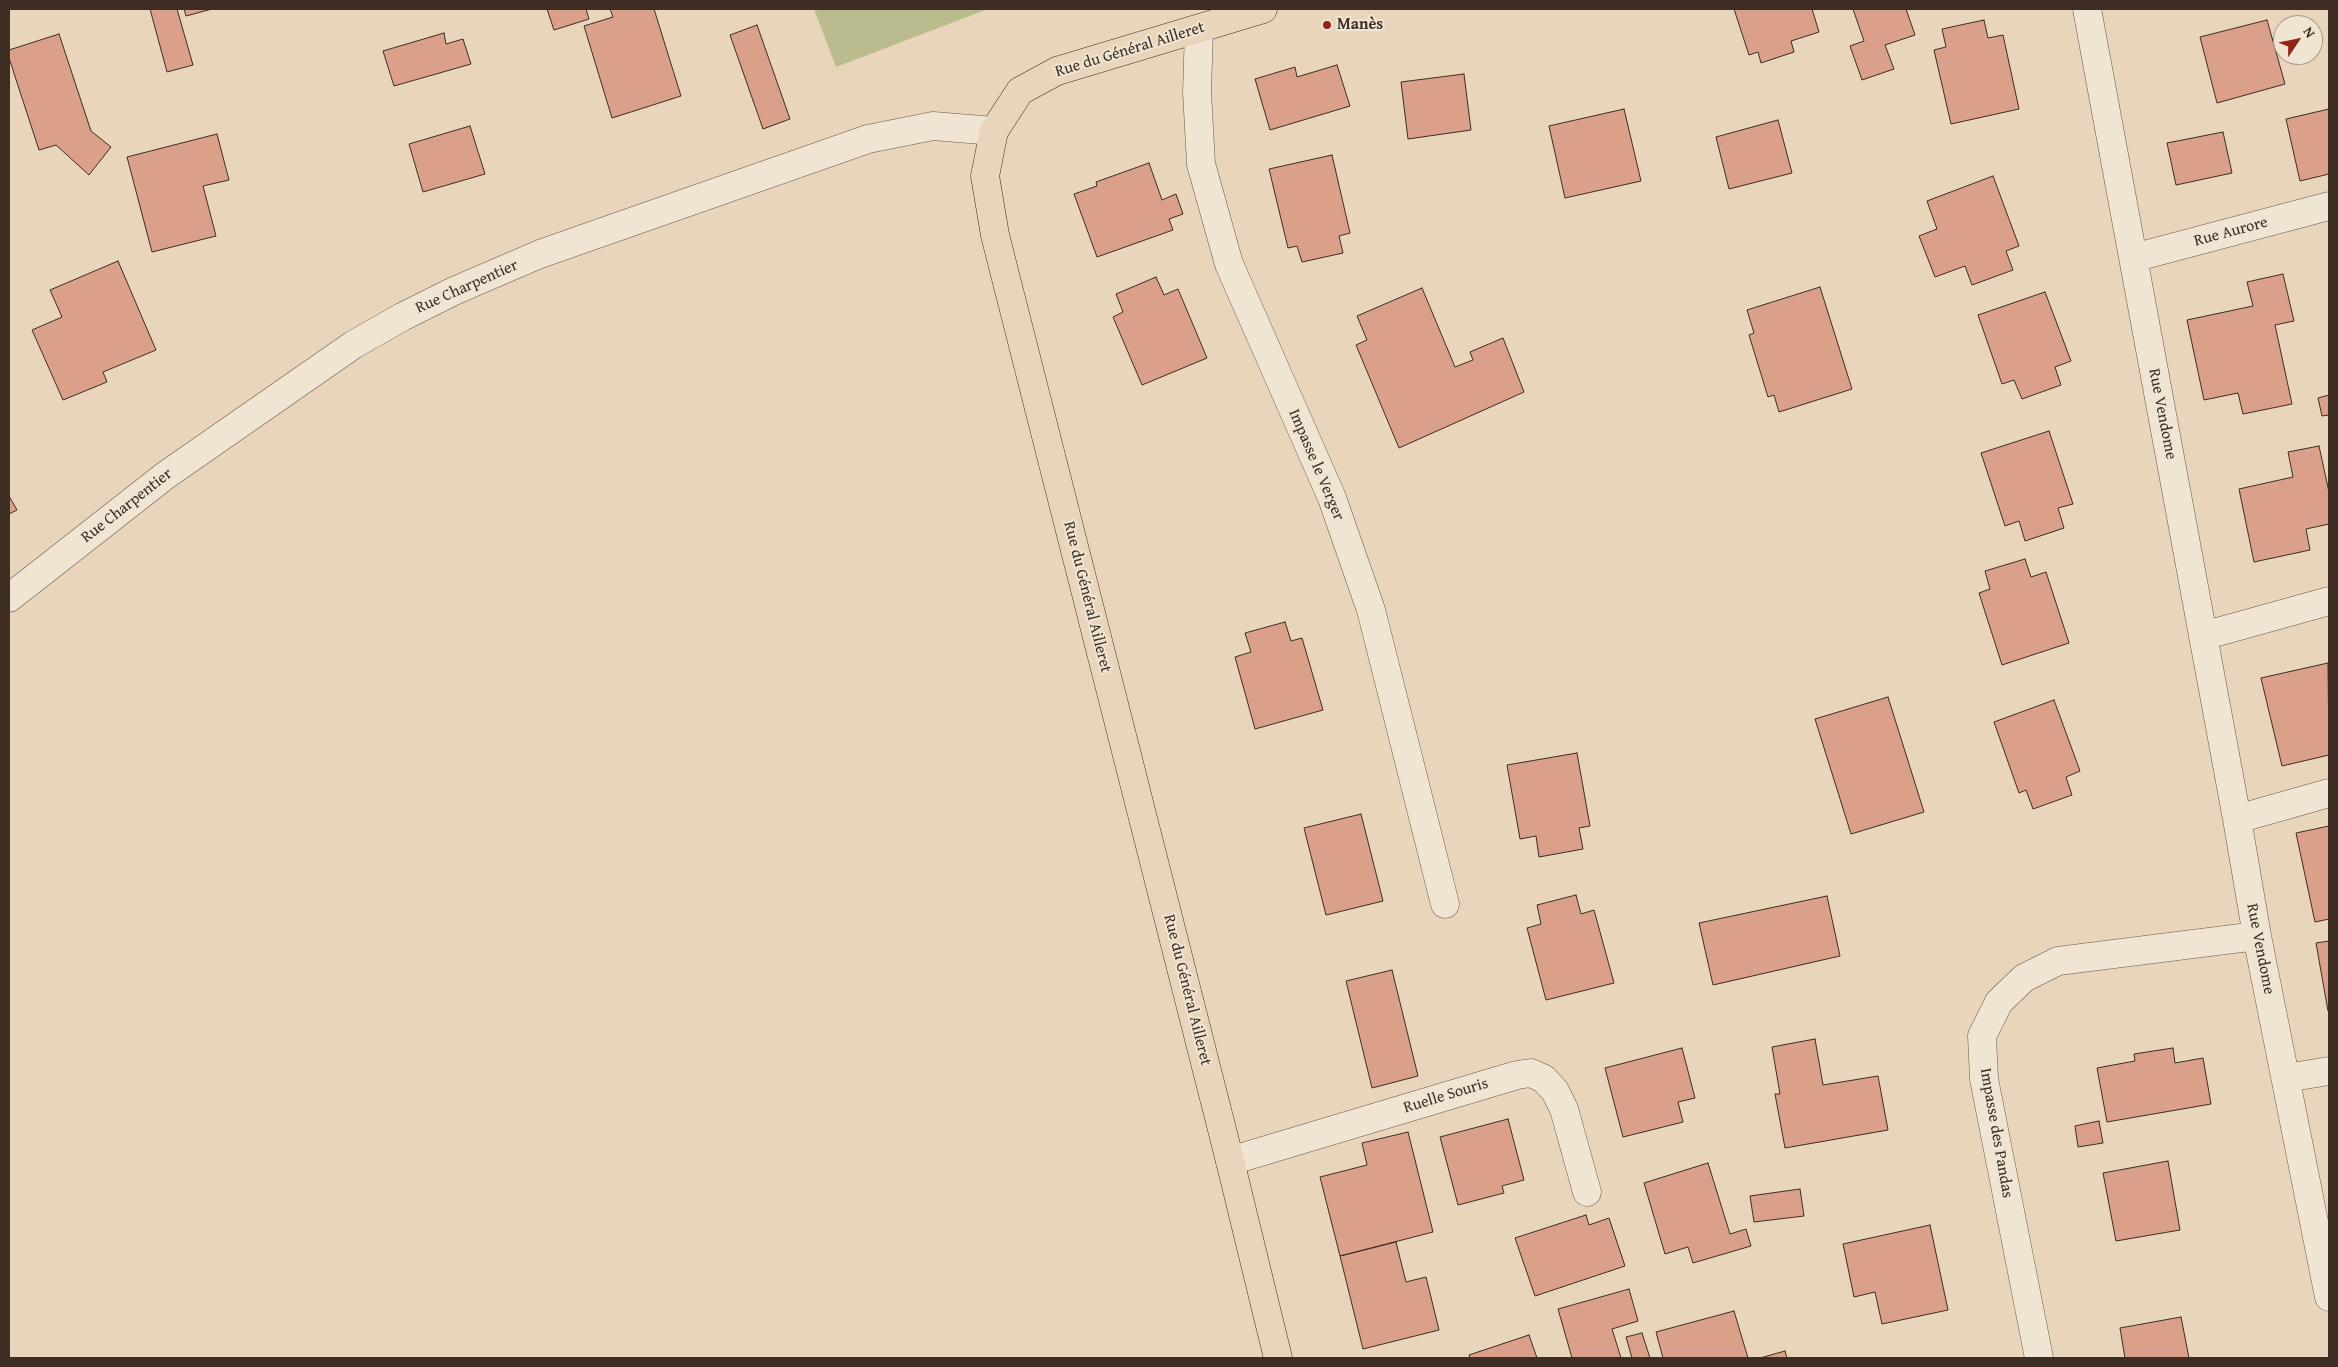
<!DOCTYPE html>
<html>
<head>
<meta charset="utf-8">
<style>
	body { margin:0 }
	#map { position:relative; width:2338px; height:1367px; overflow:hidden; background:#e8d5bb; font-family:"Gentium Book Plus",serif }
	canvas { display:block }
	.frame { position:absolute; inset:0; border:10px solid #3d2d23; pointer-events:none }
	.north { position:absolute; left:2273px; top:15px; width:50px; height:50px; box-sizing:border-box; background:#f0e4d3; border:1px solid #a89b8d; border-radius:50%; rotate:56deg; font-size:14px; font-weight:700; line-height:20px; text-align:center; color:#3d2d23 }
	.north::after { content:''; display:block; margin:auto; width:18px; height:22px; background:#8f2418; clip-path:polygon(50% 0,100% 100%,50% 72%,0 100%) }
</style>
</head>
<body>
<div id="map">
<canvas width="2338" height="1367"></canvas>
<div class="frame"></div>
<div class="north">N</div>
</div>
<script>
const context = document.querySelector('canvas').getContext('2d');
context.lineJoin = 'round';
function fillPath(path, color) { context.fillStyle = color; context.fill(path, 'evenodd'); }
const poly = rows => new Path2D(rows.map(r => 'M' + r).join(''));
function trace(path, color, width, dash) { context.strokeStyle = color; context.lineWidth = width; context.lineCap = dash ? 'butt' : 'round'; context.setLineDash(dash || []); context.stroke(path); }
function write(font, color, halo, rows, align = 'center') {
  context.font = font + ' "Gentium Book Plus",serif'; context.lineWidth = 4; context.setLineDash([]); context.textBaseline = 'middle'; context.strokeStyle = halo; context.fillStyle = color; for (const [text, x, y, turn = 0] of rows) {
    context.save(); context.translate(x, y); context.rotate((+turn || 0) * Math.PI / 180); context.textAlign = isNaN(turn) ? turn : align; if (halo) context.strokeText(text, 0, 0); context.fillText(text, 0, 0); context.restore();
  }
}
fillPath(poly([
	[814,9,988,9,836,67]
]), '#babc8d');
const building = poly([
	[150,9,177,9,193,65,167,72,150,9],
	[184,9,212,9,186,16,184,9],
	[547,9,586,9,589,19,554,30,547,9],
	[610,9,654,9,681,96,612,118,584,26,613,17,610,9],
	[1734,9,1812,9,1819,32,1791,41,1794,52,1761,63,1758,52,1749,55,1734,9],
	[1853,9,1906,9,1915,35,1885,45,1894,69,1862,80,1850,46,1864,41,1853,9],
	[1984,20,1988,38,2003,35,2019,109,1951,124,1934,50,1946,47,1942,29,1984,20],
	[2267,20,2285,84,2217,103,2200,37,2267,20],
	[757,25,790,119,763,129,730,35,757,25],
	[444,33,446,44,463,39,471,64,394,86,383,51,444,33],
	[59,34,91,131,111,147,89,175,56,145,39,150,9,58,9,50,59,34],
	[1337,65,1350,106,1270,130,1255,79,1295,67,1297,77,1337,65],
	[1464,74,1471,130,1408,139,1401,82,1464,74],
	[1624,109,1641,181,1565,198,1549,126,1624,109],
	[2329,109,2329,174,2300,181,2286,119,2329,109],
	[1778,120,1792,173,1729,189,1716,137,1778,120],
	[470,126,485,174,423,192,409,144,470,126],
	[2223,132,2232,173,2176,185,2167,143,2223,132],
	[217,134,229,180,203,186,216,236,152,252,127,157,217,134],
	[1332,155,1350,233,1339,236,1343,253,1302,262,1297,246,1288,248,1269,169,1332,155],
	[1149,163,1162,200,1176,194,1183,214,1169,219,1173,230,1097,257,1074,194,1097,186,1096,182,1149,163],
	[1993,176,2019,246,2006,251,2013,270,1972,285,1965,266,1935,277,1919,236,1937,229,1927,201,1993,176],
	[118,261,156,350,103,372,107,382,63,400,32,330,62,317,50,290,118,261],
	[2283,274,2294,321,2275,325,2292,404,2243,414,2238,393,2204,400,2187,320,2253,306,2247,282,2283,274],
	[1156,277,1164,295,1178,289,1207,358,1142,385,1113,317,1123,312,1116,294,1156,277],
	[1820,287,1852,389,1779,412,1774,395,1768,397,1749,335,1754,333,1747,310,1820,287],
	[1422,288,1455,367,1473,360,1470,352,1503,338,1524,392,1399,448,1356,345,1367,340,1357,316,1422,288],
	[2045,292,2071,361,2055,367,2061,385,2022,399,2014,380,2002,384,1978,315,2045,292],
	[2329,395,2329,415,2322,416,2318,398,2329,395],
	[2049,431,2073,504,2058,508,2064,528,2025,541,2019,521,2005,526,1981,453,2049,431],
	[2319,446,2329,492,2329,524,2306,529,2310,550,2254,562,2239,489,2293,477,2288,452,2319,446],
	[9,496,17,510,9,514,9,496],
	[2025,559,2031,577,2046,572,2069,643,2002,665,1979,593,1990,589,1985,571,2025,559],
	[1285,622,1291,641,1302,638,1323,710,1255,729,1235,657,1251,652,1245,633,1285,622],
	[2328,663,2329,755,2282,766,2261,678,2328,663],
	[1888,697,1924,812,1851,834,1815,719,1888,697],
	[2054,700,2080,771,2066,777,2072,795,2033,809,2026,790,2019,793,1994,722,2054,700],
	[1577,753,1590,826,1579,828,1583,849,1539,857,1536,836,1520,839,1507,765,1577,753],
	[1361,814,1383,901,1326,915,1304,828,1361,814],
	[2329,826,2329,919,2315,922,2296,833,2329,826],
	[1576,895,1581,914,1594,910,1614,983,1546,1000,1527,928,1541,924,1537,905,1576,895],
	[1827,896,1840,956,1713,985,1699,923,1827,896],
	[2329,941,2329,1011,2328,1011,2316,943,2329,941],
	[1392,970,1418,1076,1372,1088,1346,981,1392,970],
	[1815,1039,1823,1085,1878,1076,1888,1130,1785,1148,1775,1094,1780,1094,1772,1047,1815,1039],
	[1682,1048,1695,1098,1678,1102,1683,1122,1623,1137,1605,1068,1682,1048],
	[2173,1048,2175,1063,2203,1058,2211,1104,2107,1122,2097,1068,2135,1061,2134,1054,2173,1048],
	[1508,1119,1524,1180,1502,1186,1504,1193,1458,1205,1440,1137,1508,1119],
	[2099,1121,2103,1143,2078,1147,2075,1126,2099,1121],
	[1408,1132,1433,1232,1340,1256,1320,1177,1367,1165,1362,1143,1408,1132],
	[2168,1161,2180,1230,2116,1241,2103,1173,2168,1161],
	[1708,1163,1730,1234,1746,1229,1751,1246,1693,1263,1688,1247,1665,1254,1644,1183,1708,1163],
	[1800,1189,1804,1216,1754,1222,1750,1196,1800,1189],
	[1586,1215,1589,1225,1609,1218,1625,1266,1535,1296,1515,1238,1586,1215],
	[1930,1225,1948,1310,1882,1324,1875,1292,1854,1297,1843,1244,1930,1225],
	[1396,1242,1406,1282,1426,1277,1439,1330,1363,1349,1340,1256,1396,1242],
	[1629,1289,1638,1321,1612,1329,1621,1358,1572,1358,1558,1309,1629,1289],
	[1734,1311,1748,1358,1663,1358,1656,1332,1734,1311],
	[2181,1317,2189,1358,2125,1358,2120,1328,2181,1317],
	[1642,1333,1650,1358,1632,1358,1626,1337,1642,1333],
	[1529,1335,1537,1358,1470,1358,1469,1355,1529,1335],
	[1785,1351,1787,1358,1760,1358,1785,1351]
]);
fillPath(building, '#daa089');
trace(building, '#3d2d23', 1);
const minor = poly([
	[2087,9,2237,819,2257,936,2329,1297],
	[1199,29,1197,92,1201,164,1229,264,1332,498,1371,610,1445,904],
	[2133,258,2329,206],
	[9,598,166,475,353,345,402,317,454,291,540,254,868,139,933,126,994,131],
	[2203,636,2329,601],
	[2237,819,2329,793],
	[2286,1078,2329,1071],
	[1230,1161,1517,1075,1531,1073,1544,1079,1555,1091,1564,1109,1587,1192],
	[2039,1358,1984,1079,1982,1036,1999,1002,2024,978,2058,961,2257,936]
]);
const major = poly([
	[1263,9,1057,71,1020,91,994,131,985,176,995,235,1230,1161,1278,1358]
]);
trace(minor, '#685749', 29);
trace(major, '#3d2d23', 29);
trace(minor, '#f0e4d3', 28);
trace(major, '#e8d5bb', 28);
for (const [x, y, r, color] of [
	[1327,25,5,"#8f2418"]
]) { const dot = new Path2D(); dot.arc(x, y, r, 0, 2 * Math.PI); context.fillStyle = color; context.fill(dot); trace(dot, '#f0e4d3', 2); }
write('bold 16px', '#3d2d23', '#f0e4d3', [
	["Manès",1337,25]
], 'left');
write('16px', '#3d2d23', '#f0e4d3', [
	["Rue du Général Ailleret",1130,50,-17],
	["Rue Aurore",2231,232,-15],
	["Rue Charpentier",467,287,-24],
	["Rue Vendome",2162,414,79],
	["Impasse le Verger",1316,465,67],
	["Rue Charpentier",127,506,-38],
	["Rue du Général Ailleret",1087,597,76],
	["Rue Vendome",2260,949,79],
	["Rue du Général Ailleret",1187,990,76],
	["Ruelle Souris",1446,1096,-17],
	["Impasse des Pandas",1996,1133,80]
]);
</script>
</body>
</html>
